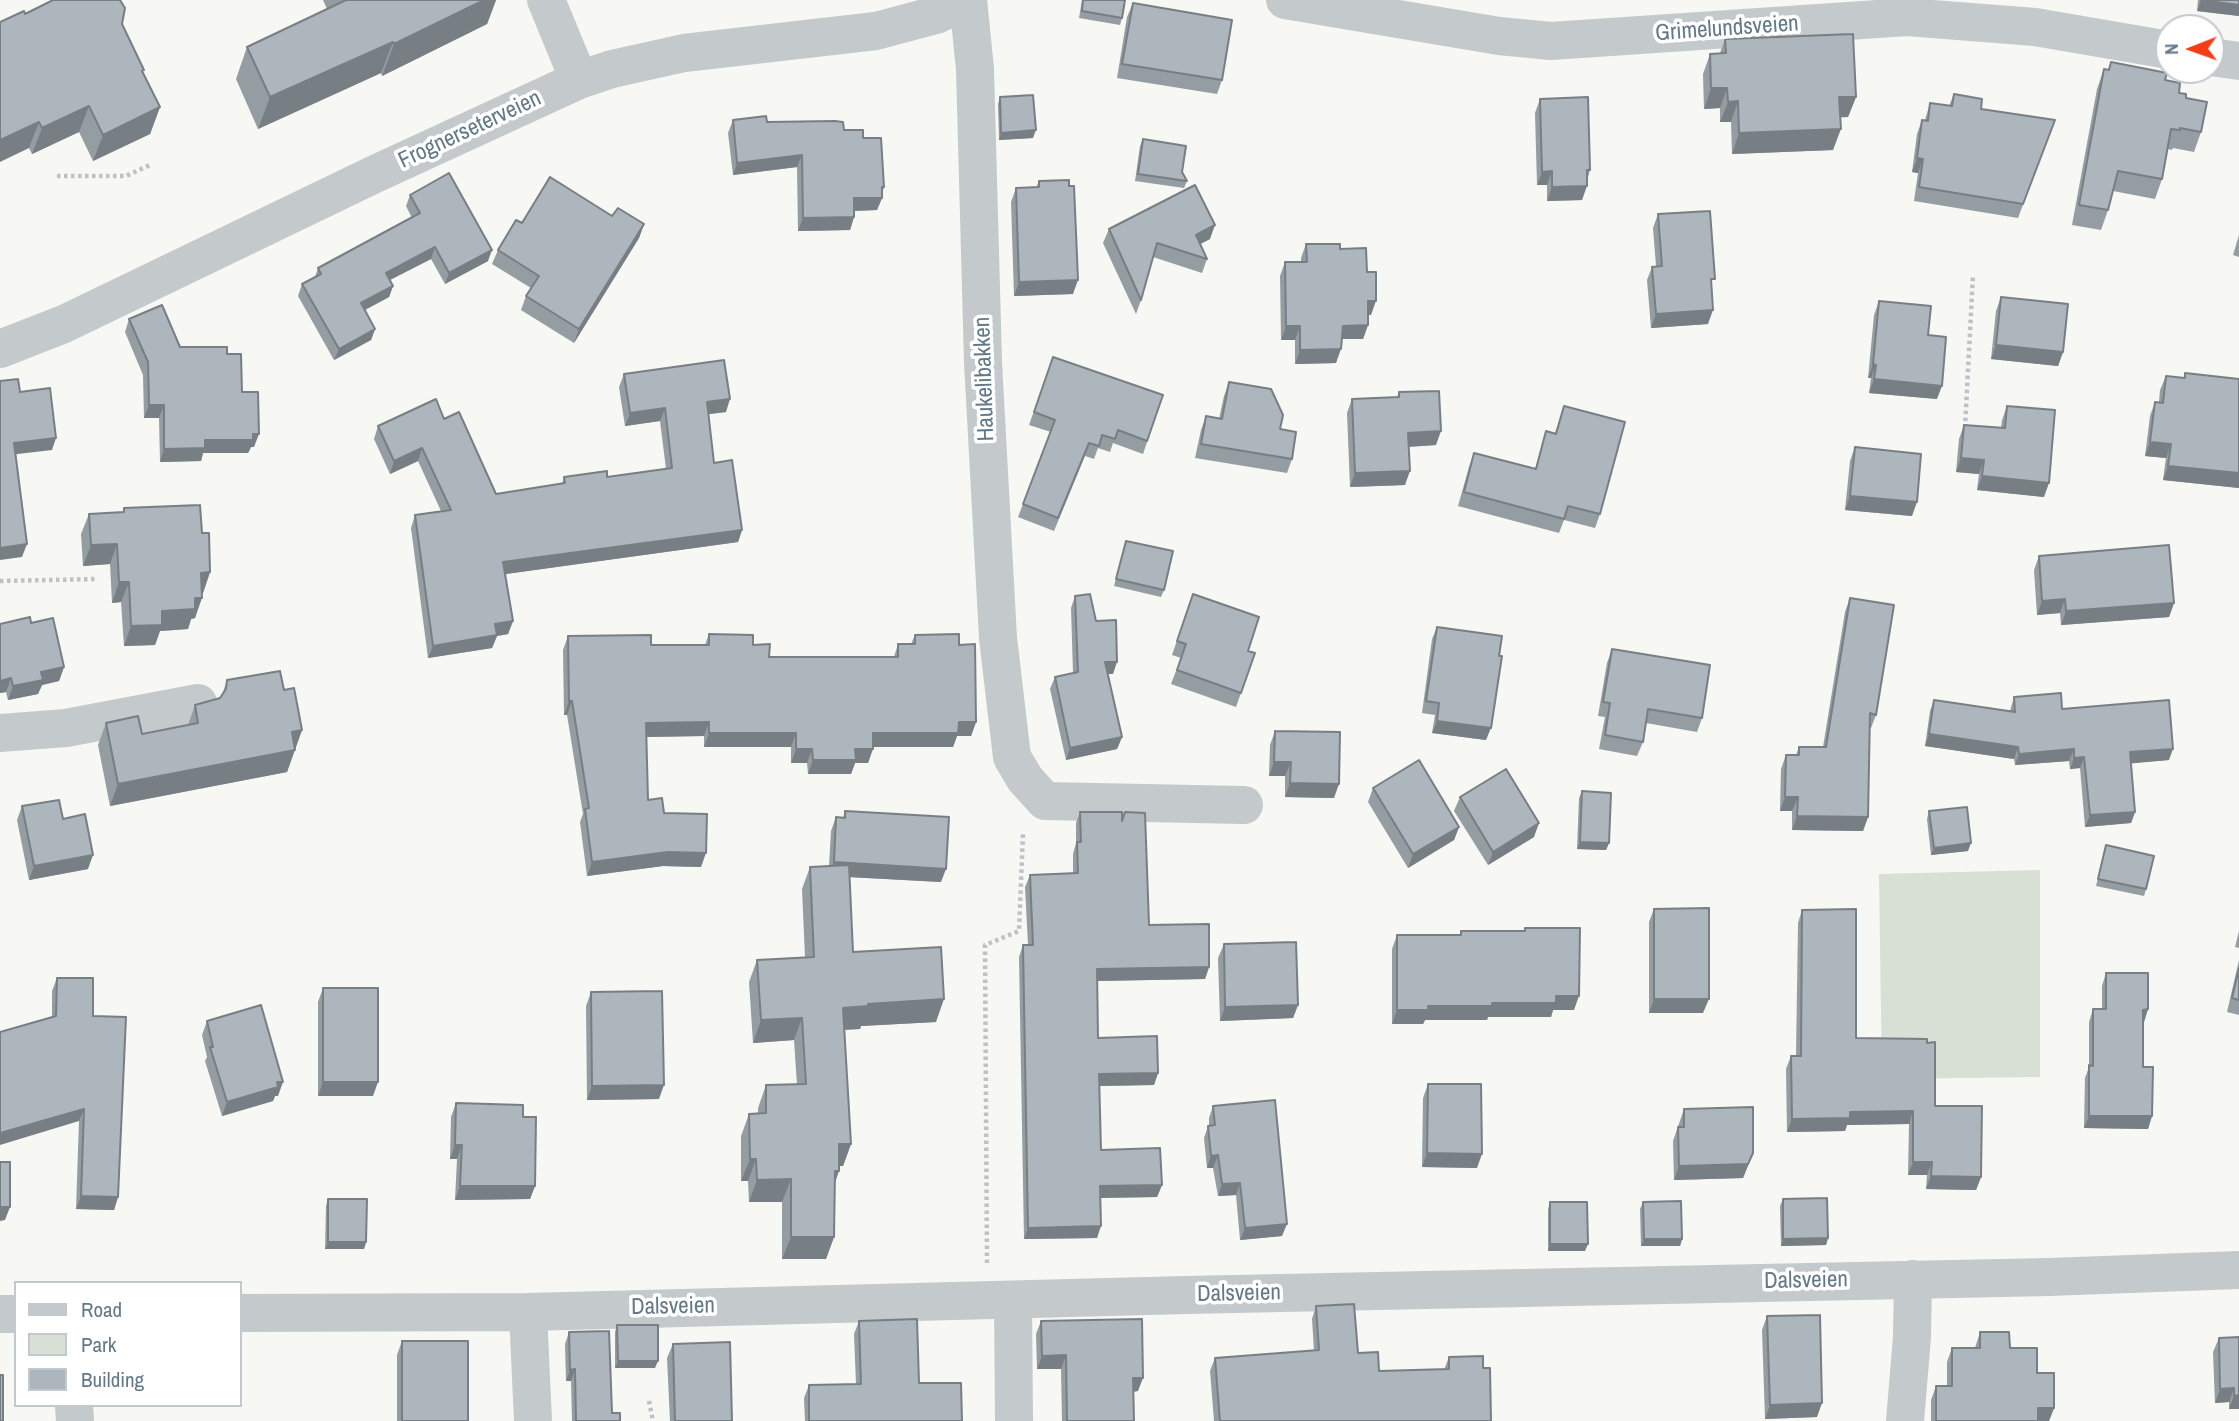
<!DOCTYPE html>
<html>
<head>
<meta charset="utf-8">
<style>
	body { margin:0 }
	#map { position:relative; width:2239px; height:1421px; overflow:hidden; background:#f7f7f3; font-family:"Archivo Narrow",sans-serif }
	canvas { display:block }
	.legend { position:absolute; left:14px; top:1281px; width:228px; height:126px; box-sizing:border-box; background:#fff; border:2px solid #c1c9cf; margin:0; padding:9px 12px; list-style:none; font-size:21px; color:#637988 }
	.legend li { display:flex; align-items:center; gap:14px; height:35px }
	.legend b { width:35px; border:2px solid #c1c9cf }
	.north { position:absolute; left:2155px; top:14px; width:70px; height:70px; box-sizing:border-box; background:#fff; border:2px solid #c1c9cf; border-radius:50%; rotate:269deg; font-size:19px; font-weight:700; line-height:28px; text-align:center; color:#637988 }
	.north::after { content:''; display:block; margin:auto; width:24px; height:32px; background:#f53d15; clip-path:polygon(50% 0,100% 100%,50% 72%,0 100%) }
</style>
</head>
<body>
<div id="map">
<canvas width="2239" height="1421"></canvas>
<ul class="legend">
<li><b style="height:9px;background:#c4c9cc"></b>Road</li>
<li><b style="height:19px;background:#d8dfd4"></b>Park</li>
<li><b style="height:19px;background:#acb6bc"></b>Building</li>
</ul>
<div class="north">N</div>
</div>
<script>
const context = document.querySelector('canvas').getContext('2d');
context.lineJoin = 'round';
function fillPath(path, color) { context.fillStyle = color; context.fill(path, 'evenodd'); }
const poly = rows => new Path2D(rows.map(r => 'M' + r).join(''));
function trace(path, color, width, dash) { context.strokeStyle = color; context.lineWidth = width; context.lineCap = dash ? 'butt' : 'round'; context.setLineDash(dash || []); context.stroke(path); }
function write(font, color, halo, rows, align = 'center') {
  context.font = font + ' "Archivo Narrow",sans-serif'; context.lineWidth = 7; context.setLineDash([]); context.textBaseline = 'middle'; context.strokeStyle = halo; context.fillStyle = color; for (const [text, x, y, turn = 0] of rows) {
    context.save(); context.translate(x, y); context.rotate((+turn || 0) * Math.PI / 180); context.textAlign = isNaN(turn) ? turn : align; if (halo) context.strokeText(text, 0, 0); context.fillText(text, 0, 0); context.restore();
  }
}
fillPath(poly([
	[2040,870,2040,1077,1882,1079,1879,874]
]), '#d8dfd4');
trace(poly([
	[57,176,126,176,150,165],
	[1965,428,1973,275],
	[0,581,97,579],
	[987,1263,985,945,1019,931,1023,833],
	[649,1401,653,1421]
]), '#bfc2c4', 4.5, [3.5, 3.5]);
trace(poly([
	[546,0,579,80],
	[968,0,975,69,983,362,998,638,1012,757,1025,779,1045,801,1244,805],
	[1285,0,1499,36,1551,41,1907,17,2035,27,2169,50],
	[2211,57,2239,61],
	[0,349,64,324,375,174,579,80,612,69,684,53,876,31,936,15,968,0],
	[0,733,66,728,198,703],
	[1013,1300,1014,1421],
	[528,1312,533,1421],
	[240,1313,528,1312,1186,1295,2049,1277,2239,1270],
	[0,1314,16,1314],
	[74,1405,75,1421],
	[1905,1421,1912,1337,1913,1279]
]), '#c4c9cc', 38);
fillPath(poly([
	[323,0,496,0,487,24,382,76,381,73,258,129,236,79,247,47,327,9],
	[1082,0,1125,0,1122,18,1120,25,1079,18],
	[2198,0,2239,0,2239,16,2197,11],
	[1133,3,1222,80,1217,94,1117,78,1127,17],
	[25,14,122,24,143,73,160,107,150,134,93,161,79,132,32,154,29,148],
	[1725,39,1856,97,1848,117,1840,117,1833,150,1732,154,1731,122,1720,122,1720,108,1704,109,1703,74,1710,54,1720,53],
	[2111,62,2165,80,2186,98,2201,132,2194,152,2173,148,2172,150,2168,149,2162,179,2155,199,2113,191,2108,210,2101,230,2072,225,2097,89,2104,69,2108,70],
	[1954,94,1981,109,2055,120,2018,218,1914,201,1918,173,1912,172,1917,134,1922,120,1925,120,1930,103,1949,106],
	[1000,97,1033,138,999,140,998,104],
	[1540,99,1590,170,1582,200,1547,201,1547,185,1537,185,1535,113],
	[733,120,767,122,844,130,863,138,884,187,882,192,882,198,877,210,854,211,854,217,850,230,798,231,797,167,733,175,728,133],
	[1143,139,1182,172,1187,181,1184,188,1135,181,1140,146],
	[1039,181,1073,294,1014,296,1011,202,1016,188,1036,188],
	[410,195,488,261,445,284,431,259,390,280,393,286,389,297,365,310,375,329,371,340,334,360,298,296,302,284,315,277,318,268,412,218,406,206],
	[1658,214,1712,288,1708,324,1651,328,1647,280,1652,267,1656,266,1653,228],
	[612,216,644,224,639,238,574,343,521,310,526,296,531,288,492,264,498,250,522,223],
	[1109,229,1210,239,1200,244,1207,259,1202,273,1153,257,1141,300,1136,314,1103,243],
	[2239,235,2239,257,2233,255],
	[1306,244,1340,249,1367,272,1371,315,1368,315,1368,325,1363,339,1342,339,1336,363,1295,364,1295,340,1281,340,1280,276,1285,262,1301,262,1301,258],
	[2001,297,2063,352,2058,366,1991,359,1996,311],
	[1879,301,1928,335,1937,399,1869,393,1871,378,1868,378,1874,315],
	[129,319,180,347,227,354,242,392,254,447,251,447,248,453,203,453,201,461,160,462,159,418,144,418,143,375,125,332],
	[1053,357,1163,395,1143,454,1113,443,1110,452,1098,448,1094,459,1085,456,1054,531,1018,517,1051,432,1029,425],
	[2185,373,2239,379,2239,488,2163,480,2166,458,2145,456,2150,416,2155,402,2159,402,2160,390,2166,376,2184,378],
	[624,374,726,412,708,414,714,463,742,530,738,542,505,574,513,621,508,634,497,636,492,648,428,658,411,528,415,515,441,511,418,461,390,474,374,439,378,426,444,419,496,494,562,484,564,477,607,477,666,469,660,421,625,426,619,387],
	[1229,382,1280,429,1292,459,1287,473,1195,458,1201,430,1206,416,1219,419,1224,396],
	[1399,392,1436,445,1409,447,1405,485,1350,487,1347,413,1352,399,1397,397],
	[1564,406,1600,514,1595,528,1564,520,1559,533,1458,506,1469,467,1474,453,1535,469,1546,431,1555,433],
	[2007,406,2044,497,1977,490,1979,474,1956,472,1959,439,1964,425,2001,428,2002,420],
	[1855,447,1912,516,1845,510,1850,461],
	[124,508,202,533,210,572,203,593,202,593,195,618,191,619,188,629,160,631,155,645,124,646,121,602,112,603,110,564,83,566,81,534,89,514,123,512],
	[1126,541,1164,590,1161,597,1114,586],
	[2039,556,2174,603,2169,617,2061,625,2060,613,2037,615,2034,570],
	[1193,594,1248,651,1255,653,1236,707,1171,684,1181,658,1172,655],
	[1075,596,1096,621,1113,674,1108,674,1122,737,1117,749,1066,760,1050,689,1055,677,1073,673,1071,608],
	[1850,598,1876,715,1871,728,1870,728,1868,817,1863,831,1792,830,1792,811,1780,811,1781,769,1786,755,1796,755,1799,747,1823,747,1845,612],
	[31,623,64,667,59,681,42,685,38,694,8,700,6,692,0,693,0,624],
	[1437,627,1486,740,1432,733,1435,715,1422,713,1432,639],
	[709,634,753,645,769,657,894,657,898,644,911,644,915,635,959,645,976,722,971,736,957,736,953,747,873,747,868,763,855,763,851,774,808,774,807,763,791,763,791,747,704,747,704,736,646,737,648,800,664,813,701,867,663,866,587,876,580,822,583,814,567,715,564,715,563,650,568,636,651,645,705,645],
	[1612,649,1702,718,1697,732,1646,723,1643,742,1637,756,1599,749,1605,717,1598,716,1607,663],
	[227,680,284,690,302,730,287,772,110,806,98,745,106,723,142,734,188,725,195,705,220,698,222,695],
	[2014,697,2062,709,2169,760,2131,763,2135,812,2131,823,2085,827,2080,768,2070,769,2069,761,2015,765,2014,759,1925,746,1930,711,1934,700,2010,711],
	[1275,731,1334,798,1285,797,1285,776,1269,776,1270,745],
	[1373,788,1459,827,1454,840,1408,868,1368,802],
	[1582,791,1609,843,1606,850,1577,849,1579,798],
	[1460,797,1534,837,1488,865,1454,811],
	[22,806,63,819,88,869,29,880,17,820],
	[845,811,941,882,849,877,853,952,936,1022,861,1026,860,1029,844,1030,851,1144,843,1166,839,1166,835,1184,834,1237,826,1259,782,1259,782,1202,749,1202,748,1181,741,1181,741,1136,749,1114,758,1113,758,1108,766,1085,797,1085,794,1040,753,1043,749,982,757,960,805,957,802,889,810,867,829,866,831,831,836,817,843,818],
	[1929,811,1968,851,1931,855,1927,819],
	[1080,812,1122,821,1149,925,1209,967,1205,979,1097,981,1098,1038,1158,1073,1154,1085,1099,1086,1101,1150,1162,1185,1157,1197,1100,1198,1097,1238,1024,1239,1019,957,1023,945,1028,945,1025,887,1030,875,1073,874,1073,854,1076,843,1076,823],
	[2106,845,2146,889,2144,896,2096,886],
	[1654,909,1703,1013,1649,1013,1649,922],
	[1802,910,1856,1038,1935,1106,1981,1177,1976,1190,1926,1189,1927,1175,1908,1175,1909,1124,1847,1125,1845,1131,1787,1132,1786,1069,1791,1056,1796,1056,1798,923],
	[1525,928,1574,1010,1553,1010,1551,1017,1488,1017,1487,1020,1425,1020,1423,1024,1392,1024,1392,949,1397,935,1460,935,1461,931,1524,931],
	[2239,931,2239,948,2235,947],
	[1224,944,1298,1005,1293,1018,1220,1021,1218,958],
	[2239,960,2239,1015,2227,1012],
	[2106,973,2148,1009,2144,1022,2143,1067,2152,1116,2148,1129,2084,1128,2085,1078,2089,1067,2089,1022,2093,1009,2102,1009,2102,986],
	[57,978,93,1016,118,1197,114,1210,76,1209,79,1121,52,1017,52,991],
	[323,988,373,1096,318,1096,318,1002],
	[591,992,659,1099,587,1100,586,1006],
	[207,1021,278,1096,275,1096,273,1101,222,1116,205,1061,207,1057,202,1035],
	[1428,1084,1477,1168,1422,1167,1423,1098],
	[456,1103,535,1186,530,1199,455,1200,457,1159,450,1159,451,1117],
	[1213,1106,1282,1236,1240,1240,1236,1195,1218,1196,1213,1168,1207,1168,1204,1138,1208,1126,1209,1126,1209,1118],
	[1684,1109,1753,1153,1743,1178,1674,1180,1673,1141],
	[328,1199,366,1242,364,1249,325,1249,326,1206],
	[1783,1199,1828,1238,1826,1245,1781,1246,1780,1206],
	[1550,1202,1585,1251,1548,1251,1548,1209],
	[1643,1202,1682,1239,1680,1246,1641,1246,1640,1209],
	[1316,1306,1358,1353,1379,1371,1444,1370,1449,1357,1483,1368,1491,1421,1214,1421,1210,1371,1215,1358,1314,1351,1312,1319],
	[1767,1316,1817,1417,1765,1419,1762,1330],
	[859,1321,919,1383,962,1421,805,1421,804,1398,809,1385,856,1384,854,1334],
	[1041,1321,1138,1391,1133,1392,1134,1421,1062,1421,1061,1369,1037,1369,1036,1334],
	[617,1325,655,1368,615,1368,615,1332],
	[569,1332,612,1413,620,1421,572,1421,571,1381,566,1381,565,1344],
	[1980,1332,2010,1348,2037,1373,2054,1408,2049,1421,1931,1421,1931,1400,1936,1386,1947,1386,1947,1362,1952,1348,1975,1348],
	[2239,1337,2239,1409,2229,1409,2229,1402,2215,1403,2213,1352,2219,1338],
	[402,1341,468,1421,397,1421,397,1355],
	[673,1344,732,1421,670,1421,667,1358]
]), '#949da2');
fillPath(poly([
	[484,0,496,0,487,24,382,76,394,44],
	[2201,0,2239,5,2239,16,2197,11],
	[393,42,381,73,258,129,270,97],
	[1711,88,1727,88,1720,108,1704,109],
	[1839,97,1856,97,1848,117,1832,118],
	[1738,101,1731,122,1720,122,1728,102],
	[89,106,79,132,32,154,42,128],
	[160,107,150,134,93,161,103,135],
	[39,122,29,148,0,162,0,140],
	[1841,129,1833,150,1732,154,1739,133],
	[1036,130,1033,138,999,140,1001,133],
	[802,155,797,167,733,175,737,163],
	[1917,158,1923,159,1918,173,1912,172],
	[1552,171,1547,185,1537,185,1542,172],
	[1587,186,1582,200,1547,201,1552,187],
	[882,187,884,187,880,198,882,198,877,210,849,211,854,198],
	[854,217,850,230,798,231,803,218],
	[644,224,639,238,574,343,579,329],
	[1215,225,1210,239,1191,249,1196,235],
	[435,247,431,259,382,284,386,273],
	[492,250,488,261,445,284,449,273],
	[1078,280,1073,294,1014,296,1019,282],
	[393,286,389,297,357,314,361,303],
	[1368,301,1376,301,1371,315,1363,315],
	[1713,310,1708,324,1651,328,1656,314],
	[1368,325,1363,339,1338,339,1343,326],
	[1286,326,1300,326,1295,340,1281,340],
	[375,329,371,340,334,360,339,349],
	[1996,345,2063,352,2058,366,1991,359],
	[1341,349,1336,363,1295,364,1300,350],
	[1873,364,1876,365,1871,378,1868,378],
	[1874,379,1942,386,1937,399,1869,393],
	[730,399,726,412,702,415,707,402],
	[149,405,164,405,159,418,144,418],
	[665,408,660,421,625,426,630,413],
	[1441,431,1436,445,1403,447,1408,433],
	[253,434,259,434,254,447,251,447,248,453,203,453,201,461,160,462,164,449,205,440],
	[56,438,52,450,9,455,14,443],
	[2150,442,2171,444,2166,458,2145,456],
	[422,448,418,461,390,474,394,461],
	[1961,458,1984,460,1979,474,1956,472],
	[2168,466,2239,473,2239,488,2163,480],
	[1410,471,1405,485,1350,487,1355,473],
	[1982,476,2049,483,2044,497,1977,490],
	[1850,496,1917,502,1912,516,1845,510],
	[742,530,738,542,499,575,503,562],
	[27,544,22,557,0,560,0,548],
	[117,544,110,564,83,566,91,545],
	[210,572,203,593,194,593,201,573],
	[119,582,129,582,121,602,112,603],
	[195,598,202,598,195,618,191,619,188,629,160,631,155,645,124,646,131,626,162,611],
	[2065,599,2060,613,2037,615,2042,601],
	[2174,603,2169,617,2061,625,2066,611],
	[513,621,508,634,497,636,492,648,428,658,433,646,495,624],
	[1105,662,1117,662,1113,674,1101,674],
	[64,667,59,681,42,685,38,694,8,700,13,686,41,672],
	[11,678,6,692,0,693,0,681],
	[569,701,572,701,567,715,564,715],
	[1437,721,1491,728,1486,740,1432,733],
	[709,722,704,736,641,737,646,723],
	[959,722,976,722,971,736,957,736,953,747,868,747,873,733],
	[302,730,287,772,110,806,118,784,292,732],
	[709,733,796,733,791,747,704,747],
	[1929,734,2018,747,2014,759,1925,746],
	[1122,737,1117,749,1066,760,1070,748],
	[796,749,812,749,807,763,791,763],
	[855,749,873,749,868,763,855,763,851,774,808,774,813,760],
	[2074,749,2069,761,2015,765,2019,754],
	[2173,749,2169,760,2125,764,2130,752],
	[2084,757,2080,768,2070,769,2074,758],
	[1274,762,1291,762,1285,776,1269,776],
	[1290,783,1339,784,1334,798,1285,797],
	[1785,797,1798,797,1792,811,1780,811],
	[2135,812,2131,823,2085,827,2090,815],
	[1797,816,1868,817,1863,831,1792,830],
	[1539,823,1534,837,1488,865,1493,852],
	[1459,827,1454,840,1408,868,1413,854],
	[1580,842,1609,843,1606,850,1577,849],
	[1971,843,1968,851,1931,855,1934,848],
	[668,852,706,853,701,867,663,866,587,876,592,862],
	[93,855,88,869,29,880,34,866],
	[834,862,946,869,941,882,829,876],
	[1209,967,1205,979,1093,981,1097,969],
	[1556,996,1579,996,1574,1010,1553,1010,1551,1017,1488,1017,1487,1020,1425,1020,1423,1024,1392,1024,1397,1010,1428,1006,1492,1003],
	[944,999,936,1022,861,1026,860,1029,835,1030,843,1008,868,1004],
	[1654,999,1709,999,1703,1013,1649,1013],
	[1298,1005,1293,1018,1220,1021,1225,1007],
	[2148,1009,2144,1022,2143,1010],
	[802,1018,794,1040,753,1043,761,1020],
	[1158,1073,1154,1085,1094,1086,1099,1074],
	[277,1082,283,1082,278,1096,275,1096,273,1101,222,1116,227,1102],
	[323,1082,378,1082,373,1096,318,1096],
	[664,1085,659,1099,587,1100,592,1086],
	[84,1109,79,1121,0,1145,0,1133],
	[1913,1111,1909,1124,1847,1125,1845,1131,1787,1132,1792,1119,1850,1112],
	[2089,1116,2152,1116,2148,1129,2084,1128],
	[839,1144,851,1144,843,1166,831,1166],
	[455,1145,462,1145,457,1159,450,1159],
	[1427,1153,1482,1154,1477,1168,1422,1167],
	[1753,1153,1743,1178,1674,1180,1679,1166],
	[1218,1155,1213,1168,1207,1168,1211,1156],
	[750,1159,756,1159,748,1181,741,1181],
	[1913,1162,1932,1162,1927,1175,1908,1175],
	[835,1171,839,1171,831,1194],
	[1931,1176,1981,1177,1976,1190,1926,1189],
	[791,1179,782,1202,749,1202,757,1180],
	[1240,1183,1236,1195,1218,1196,1222,1184],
	[1162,1185,1157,1197,1096,1198,1100,1186],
	[460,1186,535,1186,530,1199,455,1200],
	[81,1196,118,1197,114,1210,76,1209],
	[0,1207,10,1207,5,1220,0,1221],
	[1287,1224,1282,1236,1240,1240,1245,1228],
	[1101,1226,1097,1238,1024,1239,1028,1228],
	[791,1237,834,1237,826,1259,782,1259],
	[1828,1238,1826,1245,1781,1246,1783,1239],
	[1644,1239,1682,1239,1680,1246,1641,1246],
	[328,1242,366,1242,364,1249,325,1249],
	[1550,1244,1588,1244,1585,1251,1548,1251],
	[1066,1355,1061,1369,1037,1369,1042,1356],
	[618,1361,658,1361,655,1368,615,1368],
	[575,1369,571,1381,566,1381,570,1370],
	[1133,1378,1143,1378,1138,1391,1128,1392],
	[2234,1388,2229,1402,2215,1403,2220,1389],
	[2239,1395,2239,1409,2229,1409,2234,1396],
	[1822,1403,1817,1417,1765,1419,1770,1405],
	[2038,1408,2054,1408,2049,1421,2033,1421]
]), '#787f84');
const building = poly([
	[53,0,120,0,125,8,122,24,144,70,142,71,160,107,103,135,89,106,42,128,39,122,0,140,0,22,24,11,25,14,53,0],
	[346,0,484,0,394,44,393,42,270,97,247,47,346,0],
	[1083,0,1125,0,1122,18,1082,11,1083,0],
	[2201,0,2239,0,2239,5,2201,0],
	[1133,3,1232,20,1222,80,1122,64,1133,3],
	[1853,34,1856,97,1839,97,1841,129,1739,133,1738,101,1728,102,1727,88,1711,88,1710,54,1726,53,1725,39,1853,34],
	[2111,62,2167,73,2165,80,2180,83,2179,93,2186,94,2186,98,2207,102,2201,132,2180,128,2180,130,2171,129,2162,179,2118,171,2108,210,2079,205,2103,74,2104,69,2109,70,2111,62],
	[1954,94,1982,99,1981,109,2055,120,2023,204,1919,187,1923,159,1917,158,1922,120,1928,121,1930,103,1952,106,1954,94],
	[1033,95,1036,130,1001,133,1000,97,1033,95],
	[1588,97,1590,170,1587,170,1587,186,1552,187,1552,171,1542,172,1540,99,1588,97],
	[766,116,767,122,835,121,843,122,844,130,863,130,863,138,881,138,884,187,882,187,882,198,854,198,854,217,803,218,802,155,737,163,733,120,766,116],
	[1143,139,1186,146,1182,172,1187,181,1138,174,1143,139],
	[449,173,492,250,449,273,435,247,386,273,393,286,361,303,375,329,339,349,302,284,321,274,318,268,420,213,410,195,449,173],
	[550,177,612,216,618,208,644,224,579,329,526,296,539,276,498,250,516,220,522,223,550,177],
	[1069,180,1069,186,1074,186,1078,280,1019,282,1016,188,1039,187,1039,181,1069,180],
	[1195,185,1215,225,1196,235,1207,259,1157,243,1141,300,1109,229,1195,185],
	[1710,211,1715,279,1711,279,1713,310,1656,314,1652,267,1662,266,1658,214,1710,211],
	[1306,244,1340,244,1340,249,1366,248,1367,272,1376,272,1376,301,1368,301,1368,325,1343,326,1341,349,1300,350,1300,326,1286,326,1285,262,1307,262,1306,244],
	[2001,297,2068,304,2063,352,1996,345,2001,297],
	[1879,301,1931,306,1928,335,1946,337,1942,386,1874,379,1876,365,1873,364,1879,301],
	[162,305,180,347,227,347,227,354,241,354,242,392,258,392,259,434,253,434,253,440,205,440,205,448,164,449,164,405,149,405,148,362,129,319,162,305],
	[1053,357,1163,395,1147,441,1118,430,1115,439,1102,435,1099,446,1089,443,1058,518,1023,504,1055,420,1034,412,1053,357],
	[724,360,730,399,707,402,714,463,732,460,742,530,503,562,513,621,495,624,497,635,433,646,415,515,451,510,422,448,394,461,378,426,436,399,444,419,459,412,496,494,565,483,564,477,607,471,607,477,672,468,665,408,630,413,624,374,724,360],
	[2185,373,2239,379,2239,473,2168,466,2171,444,2150,442,2155,402,2163,403,2166,376,2185,378,2185,373],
	[18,379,20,392,50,388,56,438,14,443,27,544,0,548,0,381,18,379],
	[1229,382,1271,389,1283,415,1280,429,1296,432,1292,459,1201,444,1206,416,1222,419,1229,382],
	[1439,391,1441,431,1408,433,1410,471,1355,473,1352,399,1399,397,1399,392,1439,391],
	[1564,406,1625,422,1600,514,1568,506,1564,519,1464,492,1474,453,1536,469,1546,431,1556,434,1564,406],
	[2007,406,2055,410,2049,483,1982,476,1984,460,1961,458,1964,425,2005,428,2007,406],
	[1855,447,1921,454,1917,502,1850,496,1855,447],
	[200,505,202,533,209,533,210,572,201,573,202,598,195,598,195,609,162,611,162,625,131,626,129,582,119,582,117,544,91,545,89,514,124,512,124,508,200,505],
	[1126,541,1173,551,1164,590,1116,579,1126,541],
	[2169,545,2174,603,2066,611,2065,599,2042,601,2039,556,2169,545],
	[1090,594,1096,621,1116,620,1117,662,1105,662,1122,737,1070,748,1055,677,1078,672,1075,596,1090,594],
	[1193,594,1259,617,1248,651,1255,653,1241,693,1177,670,1186,644,1177,641,1193,594],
	[1850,598,1894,605,1876,715,1870,713,1868,817,1797,816,1798,797,1785,797,1786,755,1799,755,1799,747,1826,747,1850,598],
	[30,617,31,623,53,618,64,667,41,672,43,680,13,686,11,678,0,681,0,624,30,617],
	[1437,627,1502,636,1499,656,1502,656,1491,728,1437,721,1439,703,1426,701,1437,627],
	[709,634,753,635,753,645,770,644,769,657,898,657,898,644,915,644,915,635,959,634,959,645,975,644,976,722,959,722,958,733,873,733,873,749,855,749,856,760,813,760,812,749,796,749,796,733,709,733,709,722,646,723,648,800,662,798,664,813,707,814,706,853,668,852,592,862,585,809,589,808,572,701,569,701,568,636,651,635,651,645,709,645,709,634],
	[1612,649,1710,665,1702,718,1648,709,1643,742,1605,735,1610,703,1603,702,1612,649],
	[280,671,284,690,294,688,302,730,292,732,295,750,118,784,106,723,138,716,142,734,198,723,195,705,220,698,226,689,227,680,280,671],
	[2061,693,2062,709,2169,700,2173,749,2130,752,2135,812,2090,815,2084,757,2074,758,2074,749,2019,754,2018,747,1929,734,1934,700,2015,712,2014,697,2061,693],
	[1275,731,1340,732,1339,784,1290,783,1291,762,1274,762,1275,731],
	[1419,760,1459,827,1413,854,1373,788,1419,760],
	[1506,769,1539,823,1493,852,1460,797,1506,769],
	[1582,791,1611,793,1609,843,1580,842,1582,791],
	[59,800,63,819,85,814,93,855,34,866,22,806,59,800],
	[1967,807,1971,843,1934,848,1929,811,1967,807],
	[845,811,949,817,946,869,834,862,836,817,845,818,845,811],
	[1080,812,1122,812,1122,821,1125,812,1145,813,1149,925,1209,924,1209,967,1097,969,1098,1038,1157,1036,1158,1073,1099,1074,1101,1150,1160,1148,1162,1185,1100,1186,1101,1226,1028,1228,1023,945,1033,945,1030,875,1078,873,1077,842,1081,842,1080,812],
	[2106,845,2154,856,2146,889,2098,879,2106,845],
	[849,865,853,952,941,947,944,999,868,1004,868,1006,843,1008,851,1144,839,1144,839,1171,835,1171,834,1237,791,1237,791,1179,757,1180,756,1159,750,1159,749,1114,766,1113,766,1085,806,1084,802,1018,761,1020,757,960,814,957,810,867,849,865],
	[1709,908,1709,999,1654,999,1654,909,1709,908],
	[1856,909,1856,1038,1927,1039,1927,1043,1935,1042,1935,1106,1982,1106,1981,1177,1931,1176,1932,1162,1913,1162,1913,1111,1850,1112,1850,1118,1792,1119,1791,1056,1801,1056,1802,910,1856,909],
	[1525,928,1580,928,1579,996,1556,996,1556,1003,1492,1003,1492,1006,1428,1006,1428,1010,1397,1010,1397,935,1461,935,1461,931,1525,931,1525,928],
	[1296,942,1298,1005,1225,1007,1224,944,1296,942],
	[2239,968,2239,1000,2232,998,2239,968],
	[2106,973,2148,973,2148,1009,2143,1010,2143,1067,2153,1067,2152,1116,2089,1116,2089,1065,2093,1066,2093,1009,2106,1009,2106,973],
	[57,978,93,978,93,1016,126,1017,118,1197,81,1196,84,1109,0,1133,0,1032,56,1016,57,978],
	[323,988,378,988,378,1082,323,1082,323,988],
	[662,991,664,1085,592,1086,591,992,662,991],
	[261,1005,283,1082,277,1082,278,1087,227,1102,210,1047,213,1047,207,1021,261,1005],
	[1428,1084,1481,1084,1482,1154,1427,1153,1428,1084],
	[1275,1100,1287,1224,1245,1228,1240,1183,1222,1184,1218,1155,1211,1156,1208,1126,1215,1125,1213,1106,1275,1100],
	[456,1103,523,1105,523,1117,536,1117,535,1186,460,1186,462,1145,455,1145,456,1103],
	[1753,1107,1753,1153,1748,1164,1679,1166,1678,1127,1684,1127,1684,1109,1753,1107],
	[0,1162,10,1162,10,1207,0,1207,0,1162],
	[1827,1198,1828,1238,1783,1239,1783,1199,1827,1198],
	[328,1199,367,1199,366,1242,328,1242,328,1199],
	[1681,1201,1682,1239,1644,1239,1643,1202,1681,1201],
	[1550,1202,1587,1202,1588,1244,1550,1244,1550,1202],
	[1354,1304,1358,1353,1378,1352,1379,1371,1449,1369,1449,1357,1483,1356,1483,1368,1490,1368,1491,1421,1220,1421,1215,1358,1319,1350,1316,1306,1354,1304],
	[1820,1315,1822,1403,1770,1405,1767,1316,1820,1315],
	[917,1319,919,1383,961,1383,962,1421,809,1421,809,1385,861,1384,859,1321,917,1319],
	[1142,1319,1143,1378,1133,1378,1134,1421,1067,1421,1066,1355,1042,1356,1041,1321,1142,1319],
	[617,1325,658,1325,658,1361,618,1361,617,1325],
	[609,1331,612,1413,620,1413,620,1421,576,1421,575,1369,570,1370,569,1332,609,1331],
	[1980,1332,2009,1332,2010,1348,2037,1348,2037,1373,2054,1373,2054,1408,2038,1408,2038,1421,1936,1421,1936,1386,1952,1386,1952,1348,1980,1348,1980,1332],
	[2239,1337,2239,1395,2234,1396,2234,1388,2220,1389,2219,1338,2239,1337],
	[402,1341,468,1341,468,1421,402,1421,402,1341],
	[730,1342,732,1421,675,1421,673,1344,730,1342],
	[0,1375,3,1375,3,1421,0,1421,0,1375]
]);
fillPath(building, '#acb6bc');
trace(building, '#787f84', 2);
write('23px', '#637988', '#fff', [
	["Grimelundsveien",1727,29,-4],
	["Frognerseterveien",470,130,-25],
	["Haukelibakken",985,379,-92],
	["Dalsveien",1806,1281,-1],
	["Dalsveien",1239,1294,-1],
	["Dalsveien",673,1307,-1]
]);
</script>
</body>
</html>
